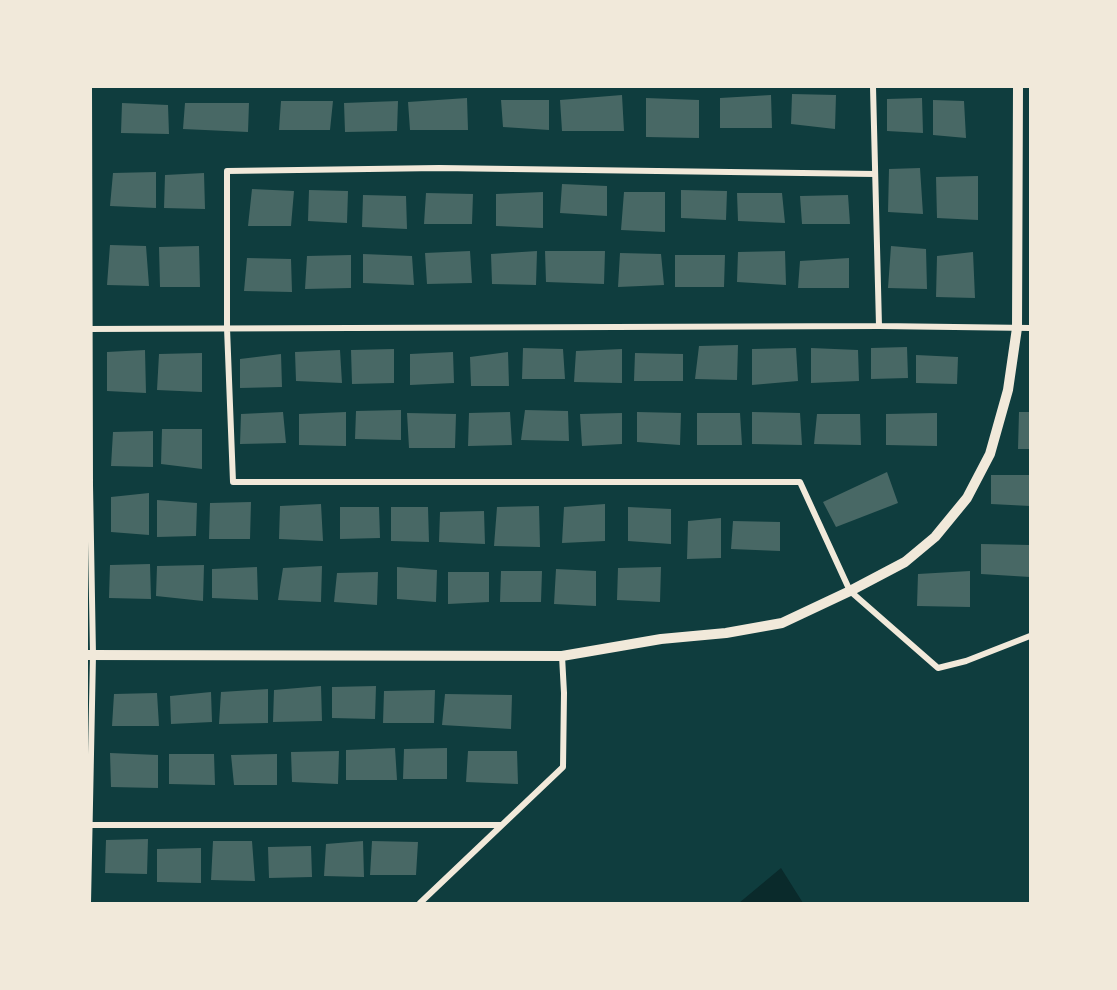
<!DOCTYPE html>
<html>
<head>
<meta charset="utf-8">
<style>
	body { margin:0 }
	#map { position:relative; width:1117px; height:990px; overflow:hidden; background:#0f3d3e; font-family:Lato,sans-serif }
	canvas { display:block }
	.frame { position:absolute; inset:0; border:88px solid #f1e9da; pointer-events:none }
</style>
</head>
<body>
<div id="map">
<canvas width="1117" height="990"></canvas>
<div class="frame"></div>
</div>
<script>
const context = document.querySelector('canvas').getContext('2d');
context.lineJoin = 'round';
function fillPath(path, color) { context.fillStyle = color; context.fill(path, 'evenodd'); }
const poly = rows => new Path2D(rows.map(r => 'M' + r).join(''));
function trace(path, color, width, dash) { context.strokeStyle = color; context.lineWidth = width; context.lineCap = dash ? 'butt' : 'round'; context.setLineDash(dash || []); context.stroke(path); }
fillPath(poly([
	[781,868,803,903,739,903]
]), '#0a2a2b');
fillPath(poly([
	[792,94,836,95,835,129,791,124],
	[622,95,624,131,562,131,560,100],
	[771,95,772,128,720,128,720,98],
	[467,98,468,130,410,130,408,102],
	[646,98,699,100,699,138,646,137],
	[922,98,923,133,887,131,887,99],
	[501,100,549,100,549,130,503,127],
	[933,100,964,101,966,138,933,135],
	[281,101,333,101,330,130,279,130],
	[398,101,397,131,345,132,344,103],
	[122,103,168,105,169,134,121,133],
	[185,103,249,103,248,132,183,129],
	[920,168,923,214,888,212,889,169],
	[156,172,156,208,110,206,113,173],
	[204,173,205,209,164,208,165,175],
	[978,176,978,220,937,218,936,177],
	[562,184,607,186,607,216,560,213],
	[252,189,294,191,291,226,248,226],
	[309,190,348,191,347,223,308,221],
	[681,190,727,191,726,220,681,218],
	[543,192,543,228,496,226,496,194],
	[624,192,665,192,665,232,621,230],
	[426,193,473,194,472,224,424,224],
	[737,193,782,193,785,223,738,221],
	[363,195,406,196,407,229,362,227],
	[848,195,850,224,802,224,800,196],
	[110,245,146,246,149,286,107,285],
	[199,246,200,287,160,287,159,247],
	[891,246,926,249,927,289,888,288],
	[470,251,472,283,427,284,425,253],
	[537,251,536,285,492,284,491,254],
	[545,251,605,251,604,284,546,282],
	[785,251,786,285,737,282,738,252],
	[973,252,975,298,936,297,937,256],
	[620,253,661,254,664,285,618,287],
	[363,254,412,256,414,285,363,283],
	[351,255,351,288,305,289,307,256],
	[675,255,725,255,724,287,675,287],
	[247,258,291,259,292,292,244,291],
	[849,258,849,288,798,288,800,261],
	[738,345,737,380,695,379,699,346],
	[907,347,908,378,871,379,871,348],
	[523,348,563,349,565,379,522,379],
	[796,348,798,381,752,385,752,349],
	[811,348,858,350,859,381,811,383],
	[394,349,394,383,352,384,351,350],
	[622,349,622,383,574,382,576,351],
	[145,350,146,393,107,391,107,352],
	[340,350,342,383,296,381,295,352],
	[453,352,454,383,410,385,410,354],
	[508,352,509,386,471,386,470,357],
	[202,353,202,392,157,390,159,354],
	[635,353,683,354,683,381,634,381],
	[281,354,282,387,240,388,240,359],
	[916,355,958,357,957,384,916,383],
	[401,410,401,440,355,439,356,411],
	[525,410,568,411,569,441,521,440],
	[283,412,286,443,240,444,241,414],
	[346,412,346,446,299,445,299,414],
	[510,412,512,445,468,446,469,413],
	[637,412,681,413,680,445,637,442],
	[752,412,800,413,802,445,752,444],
	[1019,412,1030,412,1030,449,1018,449],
	[407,413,456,414,455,448,409,448],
	[622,413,622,444,582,446,580,414],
	[697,413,740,413,742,445,697,445],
	[937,413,937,446,886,445,886,414],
	[817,414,860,414,861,445,814,444],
	[162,429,202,429,202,469,161,464],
	[153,431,153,467,111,466,113,432],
	[887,472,898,503,836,527,823,502],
	[991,475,1030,475,1030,506,991,504],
	[149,493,149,535,111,532,111,497],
	[157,500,197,503,196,536,157,537],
	[251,502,250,539,209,539,210,503],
	[321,504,323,541,279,539,280,506],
	[605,504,605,541,562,543,564,507],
	[539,506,540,547,494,546,497,507],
	[340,507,379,507,380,538,340,539],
	[391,507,428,507,429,542,391,541],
	[628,507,671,509,671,544,628,541],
	[484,511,485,544,439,542,440,512],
	[721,518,721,558,687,559,688,521],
	[733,521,780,522,780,551,731,549],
	[981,544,1030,545,1030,577,981,574],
	[150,564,151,599,109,598,110,565],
	[204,565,203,601,156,596,157,566],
	[322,566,321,602,278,600,283,568],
	[257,567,258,600,212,598,212,569],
	[397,567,437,570,436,602,397,599],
	[661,567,660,602,617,600,618,568],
	[556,569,596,571,596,606,554,604],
	[501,571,542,571,541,602,500,602],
	[970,571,970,607,917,606,918,574],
	[378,572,377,605,334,602,337,573],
	[448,572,489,572,489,602,448,604],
	[321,686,322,721,273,722,274,690],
	[376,686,375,719,332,718,332,687],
	[268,689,268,723,219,724,221,692],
	[435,690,434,723,383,723,384,691],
	[211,692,212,722,171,724,170,696],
	[157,693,159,726,112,726,114,694],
	[445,694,512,695,511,729,442,725],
	[395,748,397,780,346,780,346,750],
	[447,748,447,779,403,779,404,749],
	[339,751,338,784,292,782,291,752],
	[468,751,517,751,518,784,466,782],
	[110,753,158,755,158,788,111,787],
	[169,754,214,754,215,785,169,784],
	[277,754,277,785,234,785,231,755],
	[148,839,147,874,105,873,106,840],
	[213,841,252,841,255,881,211,880],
	[363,841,364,877,324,876,326,844],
	[372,841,418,842,416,875,370,875],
	[311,846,312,877,269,878,268,847],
	[201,848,201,883,157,882,157,849]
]), '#486865');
trace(poly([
	[873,87,879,326],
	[875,174,439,168,227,171,227,328,233,482,800,482,850,591,938,668,966,661,1030,636],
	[87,329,879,326,1030,328],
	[88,825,501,825],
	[88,903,93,655,90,485,89,87],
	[420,903,563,767,564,693,562,656]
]), '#f1e9da', 6);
trace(poly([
	[87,655,562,656,661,639,726,633,782,623,850,591,905,562,935,537,967,498,990,454,1008,390,1017,328,1018,87]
]), '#f1e9da', 10);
</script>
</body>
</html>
